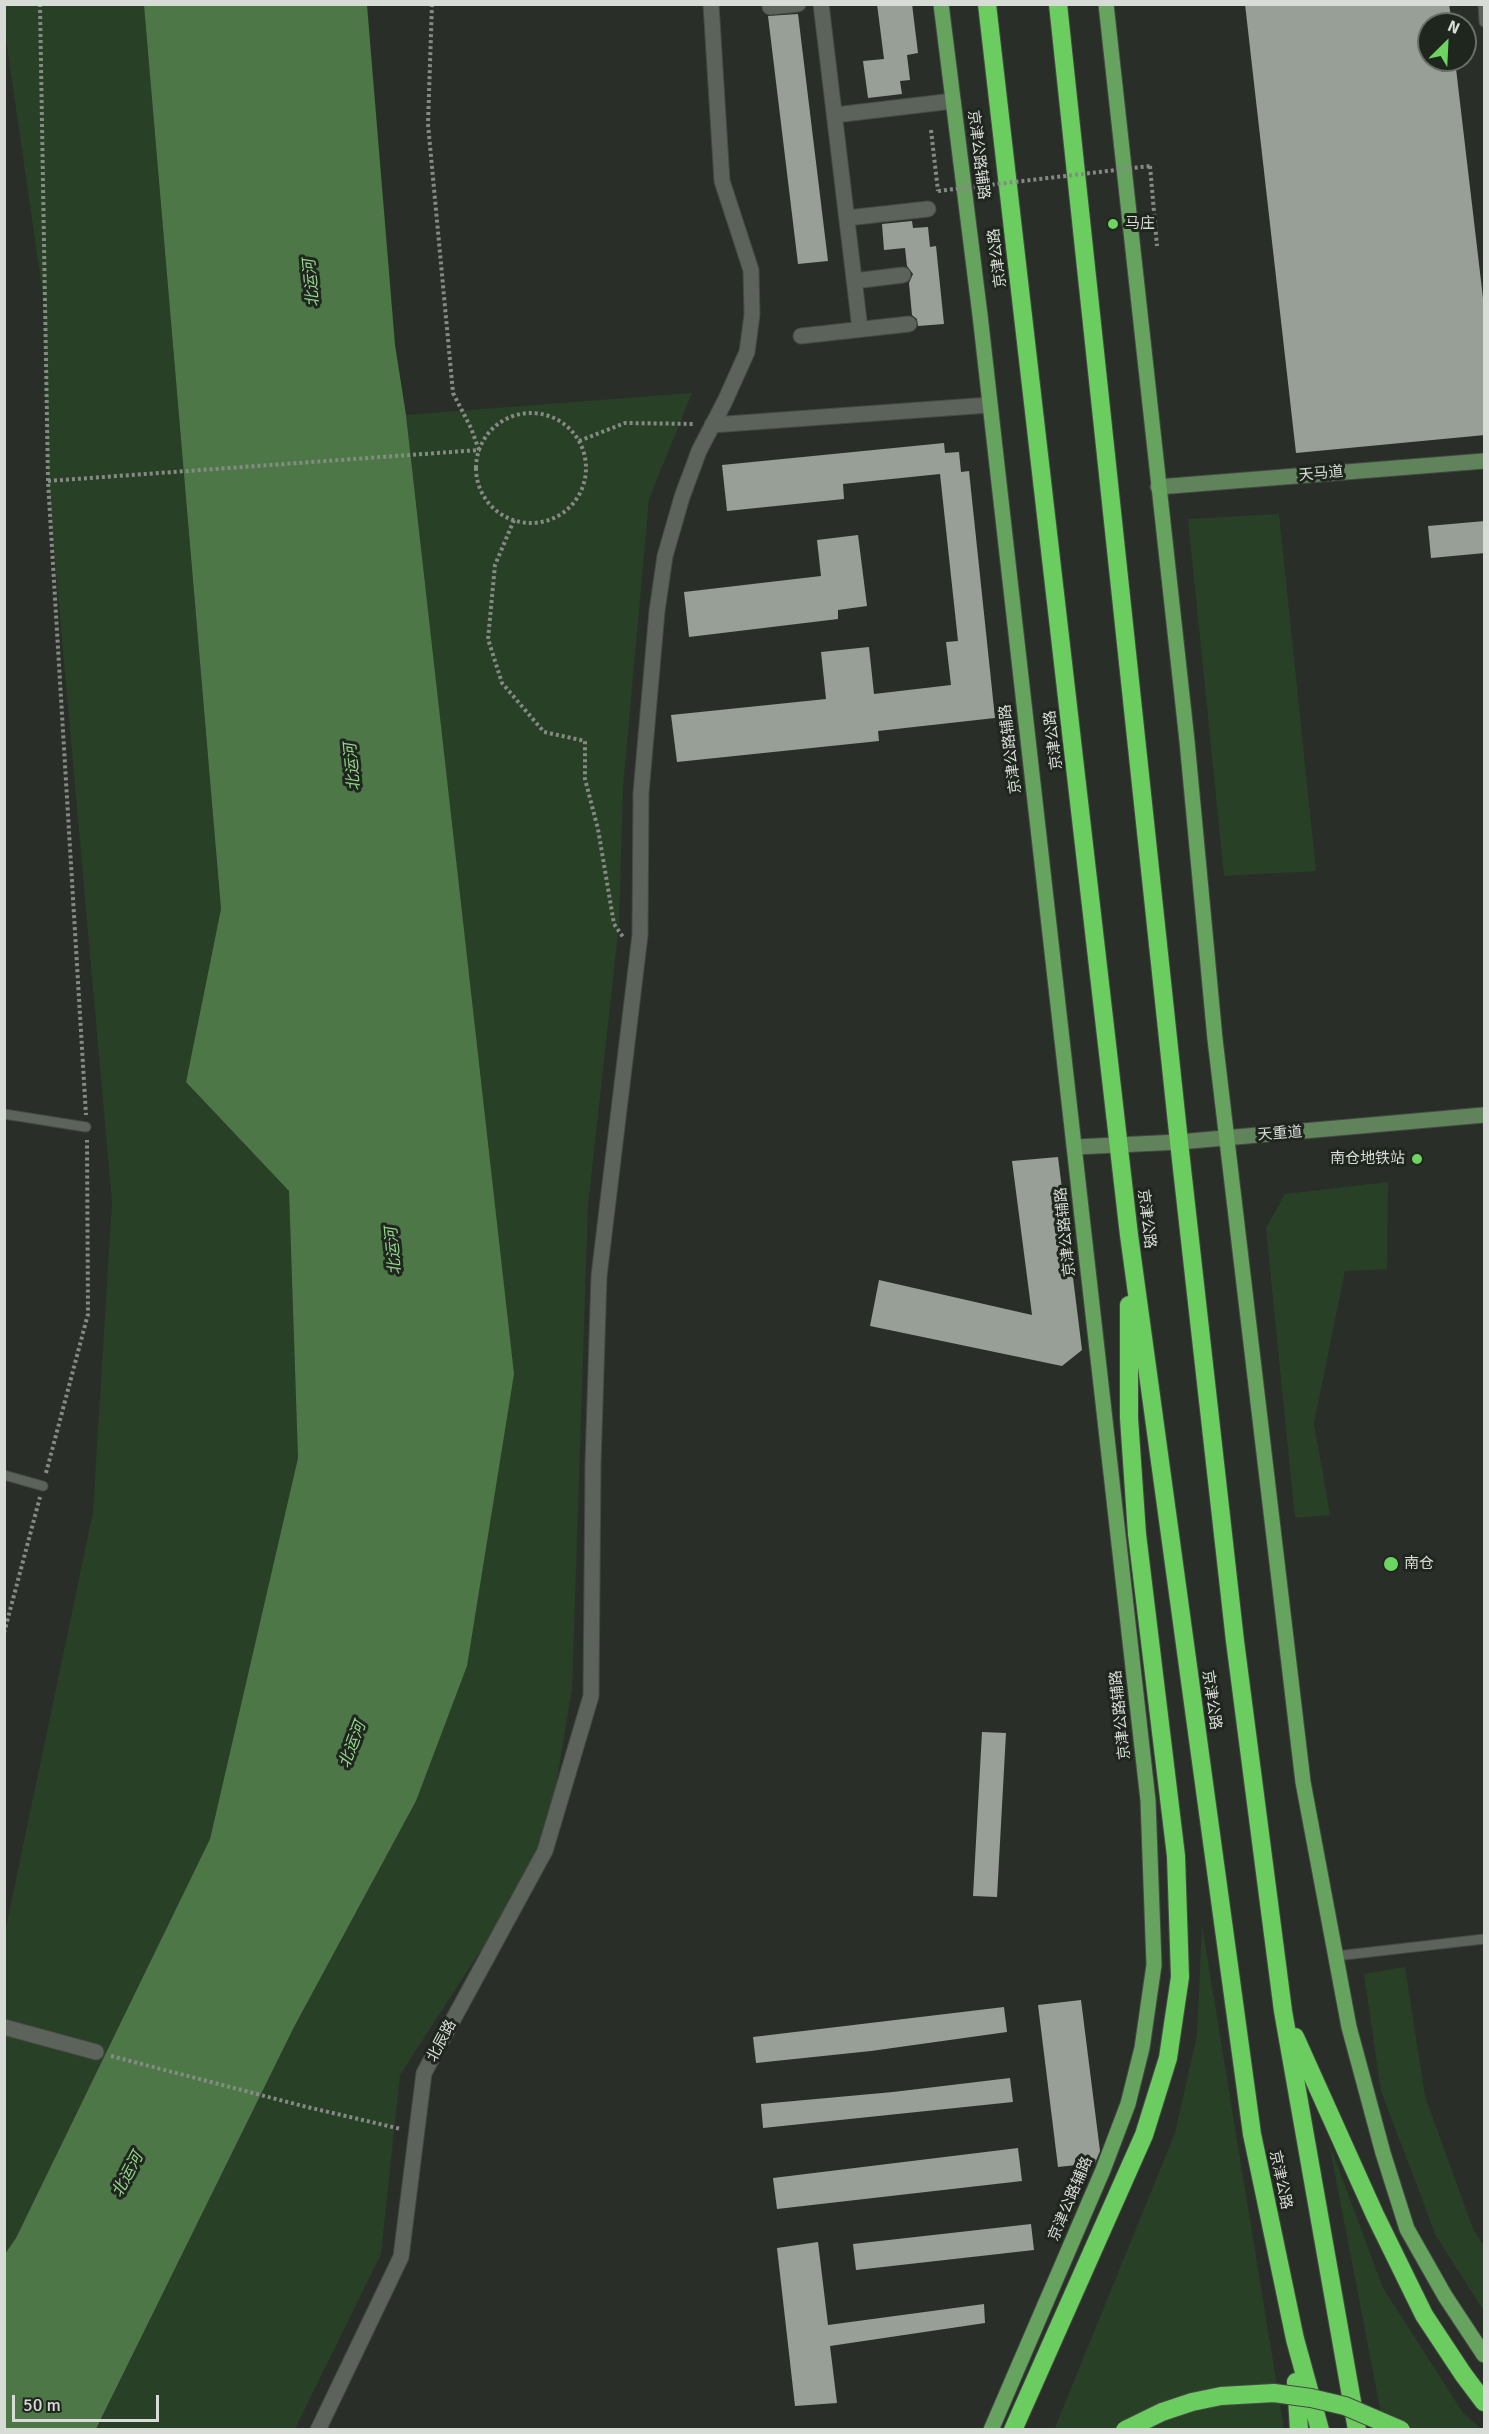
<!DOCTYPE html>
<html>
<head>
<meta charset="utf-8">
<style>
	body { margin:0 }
	#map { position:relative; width:1489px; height:2434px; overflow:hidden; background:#292f28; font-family:Signika,sans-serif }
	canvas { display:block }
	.frame { position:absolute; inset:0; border:6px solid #d8dcd7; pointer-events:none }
	.north { position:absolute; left:1417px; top:12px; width:60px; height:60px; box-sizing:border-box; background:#1f261e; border:2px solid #696f68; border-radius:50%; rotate:24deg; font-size:16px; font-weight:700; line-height:24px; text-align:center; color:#d8dcd7 }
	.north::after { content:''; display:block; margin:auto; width:21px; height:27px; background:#6dd361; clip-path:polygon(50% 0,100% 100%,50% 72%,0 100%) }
	.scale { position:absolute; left:12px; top:2395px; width:147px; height:27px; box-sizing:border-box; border:3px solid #d8dcd7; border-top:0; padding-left:8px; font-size:18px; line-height:21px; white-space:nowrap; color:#d8dcd7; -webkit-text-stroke:4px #1f261e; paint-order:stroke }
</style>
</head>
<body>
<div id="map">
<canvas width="1489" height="2434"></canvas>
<div class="frame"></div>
<div class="north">N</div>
<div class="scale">50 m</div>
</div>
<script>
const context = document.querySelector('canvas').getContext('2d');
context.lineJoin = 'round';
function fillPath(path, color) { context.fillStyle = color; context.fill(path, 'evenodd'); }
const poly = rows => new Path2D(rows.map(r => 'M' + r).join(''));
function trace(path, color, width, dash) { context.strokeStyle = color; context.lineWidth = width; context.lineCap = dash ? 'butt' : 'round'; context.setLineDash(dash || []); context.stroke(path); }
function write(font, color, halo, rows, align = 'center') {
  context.font = font + ' Signika,"Noto Sans SC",sans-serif'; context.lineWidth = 6; context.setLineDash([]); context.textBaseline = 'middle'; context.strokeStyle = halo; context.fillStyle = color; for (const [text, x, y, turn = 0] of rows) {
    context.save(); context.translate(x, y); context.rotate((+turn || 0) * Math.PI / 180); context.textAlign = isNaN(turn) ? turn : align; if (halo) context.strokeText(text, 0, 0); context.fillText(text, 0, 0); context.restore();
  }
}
fillPath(poly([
	[5,5,144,5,221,910,186,1081,289,1191,298,1458,210,1839,16,2238,5,2254,5,1932,93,1512,112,1202,48,481,44,302,6,39],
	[692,393,649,499,623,787,619,924,588,1205,572,1689,545,1851,400,2075,381,2254,295,2429,96,2430,294,2027,416,1801,513,1374,406,415],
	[1279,514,1316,871,1224,876,1188,519],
	[1388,1182,1387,1269,1345,1271,1314,1423,1330,1515,1295,1518,1266,1228,1285,1194],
	[1202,1925,1284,2429,1054,2430,1175,2133,1197,2035],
	[1405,1967,1425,2096,1473,2229,1484,2246,1484,2311,1436,2236,1381,2091,1364,1974],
	[1329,2143,1383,2288,1463,2413,1481,2429,1384,2429]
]), '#284025');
fillPath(poly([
	[144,5,367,5,395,345,406,415,514,1374,467,1666,416,1801,294,2027,96,2429,5,2429,5,2254,16,2238,210,1839,298,1458,289,1191,186,1082,221,909]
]), '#4d7747');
fillPath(poly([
	[877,4,912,4,918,53,907,55,910,80,900,81,902,94,868,98,863,61,884,59],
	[1245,4,1449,4,1452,24,1429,24,1429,60,1455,60,1485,315,1485,435,1296,453],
	[798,14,828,261,798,264,768,16],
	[912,221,913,228,928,227,930,247,936,246,944,324,918,326,917,319,912,315,909,283,913,274,907,266,905,248,884,250,882,224],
	[944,443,945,453,959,452,961,472,969,471,995,718,878,731,879,741,677,762,671,715,826,699,821,652,869,647,874,694,951,685,946,642,958,641,940,474,843,484,844,499,727,511,722,465],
	[1485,521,1485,553,1431,558,1428,526],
	[858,535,867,606,838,610,838,619,689,637,684,592,821,576,817,540],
	[1058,1157,1082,1350,1062,1366,870,1326,879,1280,1032,1315,1012,1161],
	[982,1732,1006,1733,997,1897,973,1896],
	[1081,2000,1100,2151,1095,2163,1058,2167,1038,2005],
	[1004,2007,1007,2032,871,2051,756,2063,753,2037],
	[1010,2078,1013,2102,763,2128,761,2104,893,2092],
	[1018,2148,1022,2181,777,2209,773,2178],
	[1031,2224,1034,2250,856,2270,853,2244],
	[818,2242,828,2325,984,2304,985,2323,830,2346,837,2403,795,2406,777,2248]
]), '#979f96');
const lane = poly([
	[1483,4,1484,22],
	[4,1114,86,1127],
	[4,1475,43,1486],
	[1336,1956,1484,1939]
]);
const street = poly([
	[821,4,860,329],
	[770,7,798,4],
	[835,115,953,101],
	[847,218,928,209],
	[854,281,903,275],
	[801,336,909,324],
	[712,425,989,405],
	[4,2027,96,2052],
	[318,2430,401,2257,424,2073,545,1851,591,1696,593,1464,599,1276,640,935,641,793,657,611,665,556,682,497,699,451,725,401,747,352,752,315,751,270,722,181,711,4]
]);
const secondary = poly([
	[1158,487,1484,461],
	[1075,1147,1179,1142,1484,1115]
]);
const primary = poly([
	[941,4,980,315,1148,1800,1154,1965,1142,2048,1128,2104,1103,2170,991,2430],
	[1106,4,1187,741,1215,1039,1303,1782,1349,2027,1383,2153,1407,2229,1445,2296,1484,2355]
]);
const highway = poly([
	[987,4,1129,1235,1252,2134,1295,2339,1320,2430],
	[1058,4,1179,1142,1235,1641,1283,2011,1357,2430],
	[1295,2037,1375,2215,1424,2315,1463,2374,1484,2402],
	[1296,2382,1299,2430],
	[1013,2430,1144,2135,1168,2058,1180,1977,1176,1856,1137,1534,1129,1418,1129,1305]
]);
trace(lane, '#454a44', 11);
trace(street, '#454a44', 17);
trace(secondary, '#454a44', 17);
trace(primary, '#454a44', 17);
trace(highway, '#454a44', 20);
trace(poly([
	[40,4,48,481,86,1115],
	[931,130,938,191],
	[1150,166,1157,246],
	'476 468a55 55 0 1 1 110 0a55 55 0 1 1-110 0Z',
	[579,441,625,423,695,424],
	[48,481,479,450,471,428,453,393,428,124,432,4],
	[514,520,495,565,488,639,502,683,544,732,585,741,585,779,598,829,614,924,623,937],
	[46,1473,88,1314,87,1140],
	[4,1633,40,1497],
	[111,2056,303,2106,401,2129]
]), '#858a84', 4, [3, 3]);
trace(lane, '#5c635b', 9);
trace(street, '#5c635b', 15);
trace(secondary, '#60835c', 15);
trace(primary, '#65a35e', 15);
trace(highway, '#6bcd60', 18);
const highwayBridge = poly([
	[1125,2430,1162,2412,1192,2402,1221,2396,1274,2393,1311,2398,1345,2406,1401,2430]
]);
trace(highwayBridge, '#454a44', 20, []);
trace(poly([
	[938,191,1150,166]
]), '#858a84', 4, [3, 3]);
trace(highwayBridge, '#6bcd60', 18);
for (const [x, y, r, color] of [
	[1113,224,6,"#6dd361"],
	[1417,1159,6,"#6dd361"],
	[1391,1564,8,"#6dd361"]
]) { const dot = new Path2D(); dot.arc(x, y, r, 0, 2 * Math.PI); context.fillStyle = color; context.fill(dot); trace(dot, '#1f261e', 2); }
write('15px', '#d8dcd7', '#1f261e', [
	["京津公路辅路",978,155,83],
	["京津公路",998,258,-97],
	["天马道",1321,474,-5],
	["京津公路",1054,740,-97],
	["京津公路辅路",1011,749,-97],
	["天重道",1280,1134,-4],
	["京津公路",1146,1219,83],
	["京津公路辅路",1066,1232,-96],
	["京津公路",1211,1700,82],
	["京津公路辅路",1121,1715,-96],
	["北辰路",442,2041,-62],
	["京津公路",1280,2180,78],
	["京津公路辅路",1071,2199,-67]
]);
write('15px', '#d8dcd7', '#1f261e', [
	["马庄",1125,224],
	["南仓地铁站",1405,1159,"right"],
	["南仓",1404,1564]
], 'left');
write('italic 16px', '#96d58e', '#1f261e', [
	["北运河",312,283,-95],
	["北运河",353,767,-95],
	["北运河",394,1251,-95],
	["北运河",353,1745,-69],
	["北运河",128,2175,-62]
]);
</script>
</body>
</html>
